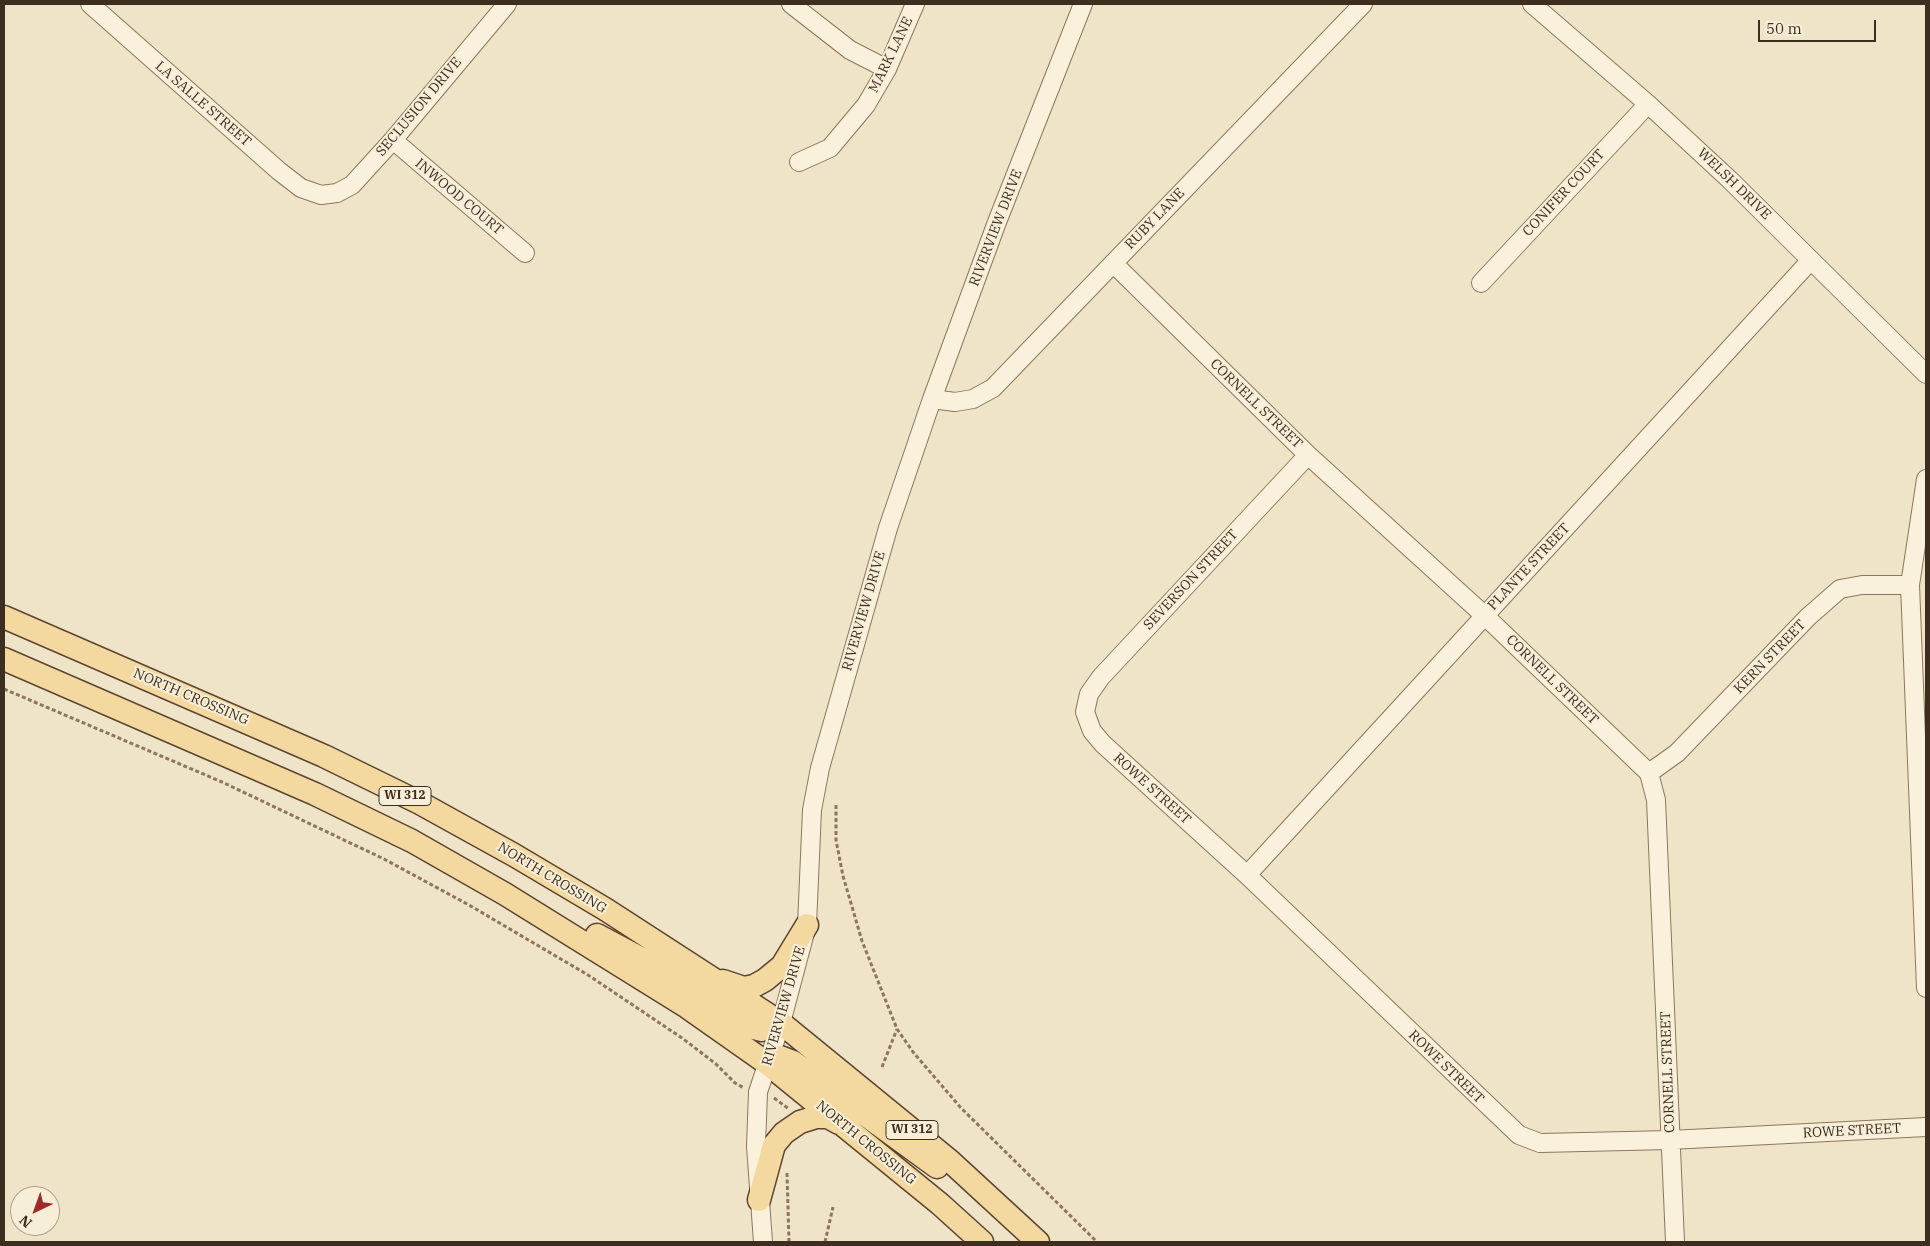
<!DOCTYPE html>
<html>
<head>
<meta charset="utf-8">
<style>
	body { margin:0 }
	#map { position:relative; width:1930px; height:1246px; overflow:hidden; background:#f0e4c8; font-family:"IBM Plex Serif",serif }
	canvas { display:block }
	.frame { position:absolute; inset:0; border:5px solid #3d2e20; pointer-events:none }
	.north { position:absolute; left:10px; top:1186px; width:50px; height:50px; box-sizing:border-box; background:#f7eed8; border:1px solid #ada18e; border-radius:50%; rotate:222deg; font-size:14px; font-weight:700; line-height:20px; text-align:center; color:#3d2e20 }
	.north::after { content:''; display:block; margin:auto; width:18px; height:22px; background:#9e2a2b; clip-path:polygon(50% 0,100% 100%,50% 72%,0 100%) }
	.scale { position:absolute; left:1758px; top:20px; width:118px; height:22px; box-sizing:border-box; border:2px solid #3d2e20; border-top:0; padding-left:6px; font-size:15px; line-height:18px; white-space:nowrap; color:#3d2e20; -webkit-text-stroke:4px #f7eed8; paint-order:stroke }
</style>
</head>
<body>
<div id="map">
<canvas width="1930" height="1246"></canvas>
<div class="frame"></div>
<div class="north">N</div>
<div class="scale">50 m</div>
</div>
<script>
const context = document.querySelector('canvas').getContext('2d');
context.lineJoin = 'round';
const poly = rows => new Path2D(rows.map(r => 'M' + r).join(''));
function trace(path, color, width, dash) { context.strokeStyle = color; context.lineWidth = width; context.lineCap = dash ? 'butt' : 'round'; context.setLineDash(dash || []); context.stroke(path); }
function write(font, color, halo, rows, align = 'center') {
  context.font = font + ' "IBM Plex Serif",serif'; context.lineWidth = 4; context.setLineDash([]); context.textBaseline = 'middle'; context.strokeStyle = halo; context.fillStyle = color; for (const [text, x, y, turn = 0] of rows) {
    context.save(); context.translate(x, y); context.rotate((+turn || 0) * Math.PI / 180); context.textAlign = isNaN(turn) ? turn : align; if (halo) context.strokeText(text, 0, 0); context.fillText(text, 0, 0); context.restore();
  }
}
const minor = poly([
	[90,4,279,171,301,188,321,195,337,193,352,185,393,140,507,4],
	[791,4,850,50,887,69],
	[1532,4,1648,104,1730,180,1926,374],
	[393,140,525,253],
	[799,162,830,148,866,105,887,69,915,4],
	[1113,263,1308,455,1484,615,1649,773,1656,800,1675,1242],
	[1481,283,1648,104],
	[932,399,955,402,973,399,993,388,1363,4],
	[1308,455,1101,677,1089,694,1085,712,1092,731,1103,744,1247,875,1519,1135,1540,1143,1670,1140,1926,1127],
	[1926,479,1910,585,1926,988],
	[1649,773,1677,753,1808,617,1840,589,1862,585,1910,585],
	[1247,875,1811,260],
	[763,1242,756,1146,758,1092,781,1023,807,925,812,810,820,768,888,528,932,399,997,222,1083,4]
]);
const major = poly([
	[4,617,324,756,420,803,514,855,605,909,781,1023,950,1161,1038,1242],
	[4,659,315,794,412,841,505,894,687,1007,768,1064,940,1204,982,1242],
	[597,935,670,974,750,1027,762,1030,781,1023],
	[723,981,744,988,754,986,765,980,782,966,807,925],
	[768,1064,780,1057,793,1062,937,1167],
	[759,1200,774,1145,784,1133,800,1122,816,1117,828,1117,839,1123]
]);
trace(minor, '#8d765c', 20);
trace(major, '#5b4430', 25);
trace(poly([
	[4,689,222,782,384,859,469,905,588,975,682,1038,716,1064,735,1083,744,1088],
	[836,805,836,840,843,876,862,941,897,1029,913,1052,961,1108,1097,1242],
	[882,1067,897,1029],
	[774,1098,789,1109],
	[787,1173,789,1242],
	[825,1242,833,1207]
]), '#8d765c', 3, [4, 2.5]);
trace(minor, '#faf1dc', 18);
trace(major, '#f3d9a0', 22);
for (const [x, y, w] of [
	[405,796,52],
	[912,1130,52]
]) { const box = new Path2D(); box.roundRect(x - w / 2, y - 9.5, w, 19, 4); context.fillStyle = '#f7eed8'; context.fill(box); trace(box, '#3d2e20', 1); }
write('bold 12px', '#3d2e20', null, [
	["WI 312",405,796],
	["WI 312",912,1130]
]);
write('14px', '#3d2e20', '#f7eed8', [
	["MARK LANE",891,55,-64],
	["LA SALLE STREET",203,104,41],
	["SECLUSION DRIVE",419,107,-50],
	["WELSH DRIVE",1734,184,44],
	["CONIFER COURT",1564,193,-47],
	["INWOOD COURT",459,197,40],
	["RUBY LANE",1155,219,-46],
	["RIVERVIEW DRIVE",996,228,-69],
	["CORNELL STREET",1256,404,44],
	["PLANTE STREET",1529,567,-47],
	["SEVERSON STREET",1191,580,-47],
	["RIVERVIEW DRIVE",864,611,-74],
	["KERN STREET",1770,657,-46],
	["CORNELL STREET",1552,680,44],
	["NORTH CROSSING",191,697,23],
	["ROWE STREET",1152,789,42],
	["NORTH CROSSING",552,878,31],
	["RIVERVIEW DRIVE",784,1006,-74],
	["ROWE STREET",1446,1067,44],
	["CORNELL STREET",1668,1072,-92],
	["ROWE STREET",1852,1131,-3],
	["NORTH CROSSING",866,1143,39]
]);
</script>
</body>
</html>
